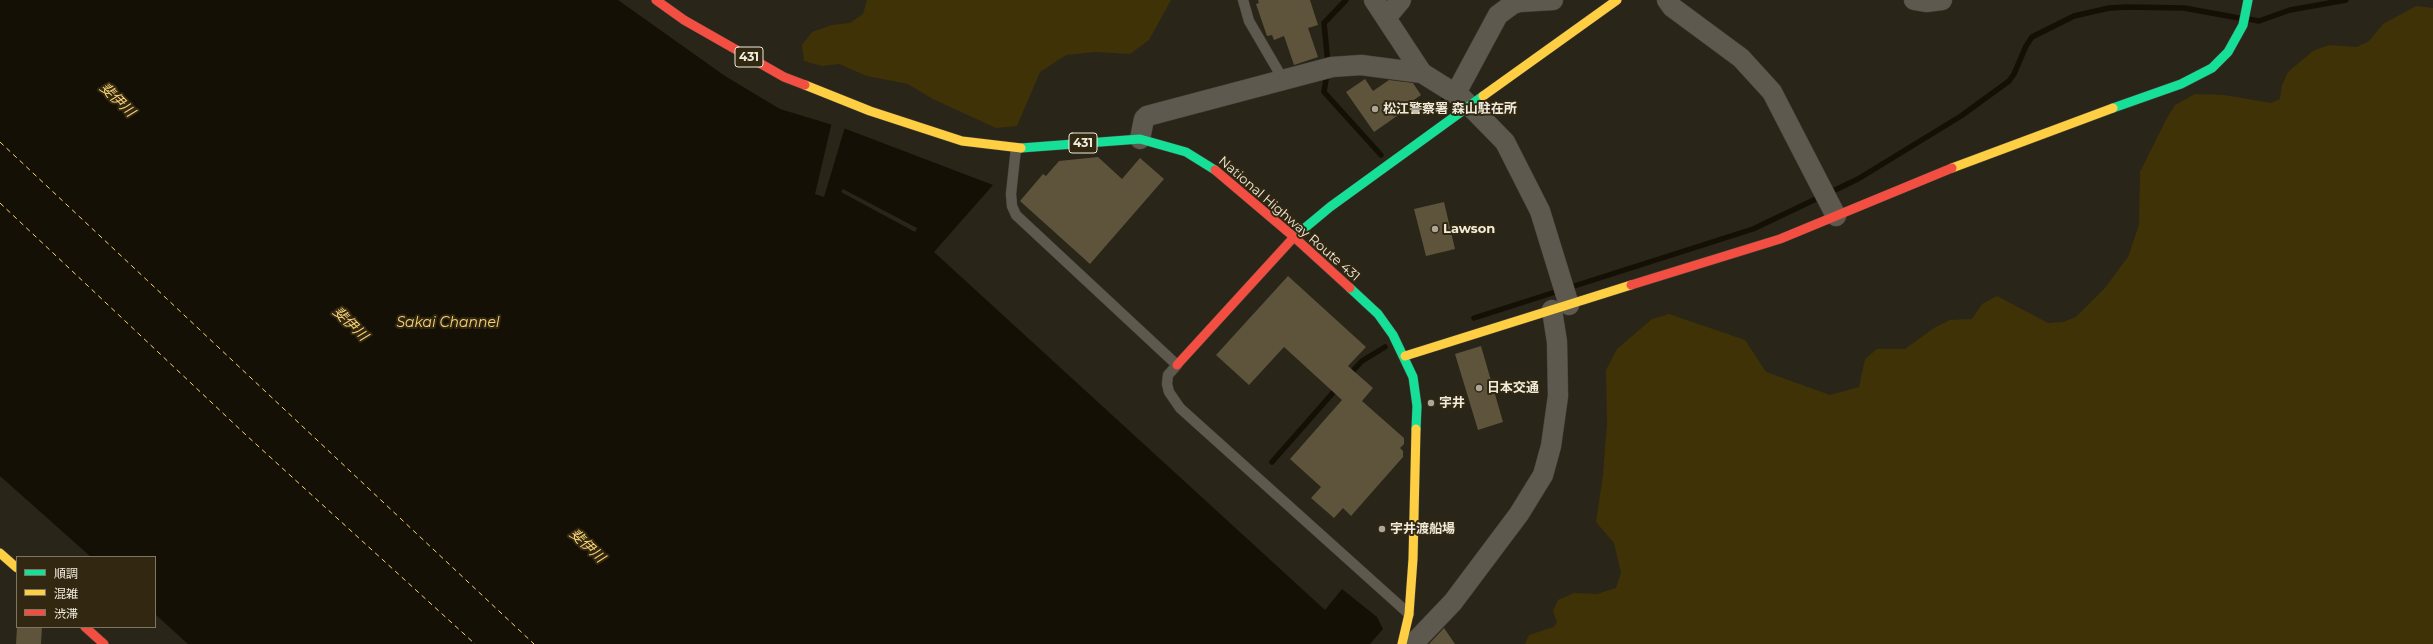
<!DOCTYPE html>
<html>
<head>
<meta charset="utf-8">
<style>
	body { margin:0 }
	#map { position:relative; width:2433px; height:644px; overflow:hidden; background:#2a2519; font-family:Montserrat,"Noto Sans JP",sans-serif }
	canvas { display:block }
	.legend { position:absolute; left:16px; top:556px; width:140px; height:72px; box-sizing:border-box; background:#322811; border:1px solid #7e7663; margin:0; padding:5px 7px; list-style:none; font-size:12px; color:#f1ebdd }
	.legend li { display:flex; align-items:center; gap:8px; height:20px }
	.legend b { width:20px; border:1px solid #7e7663 }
</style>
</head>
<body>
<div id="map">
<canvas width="2433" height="644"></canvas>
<ul class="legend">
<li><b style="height:5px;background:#16e098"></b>順調</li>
<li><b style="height:5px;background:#ffcf43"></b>混雑</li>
<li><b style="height:5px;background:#f24e42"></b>渋滞</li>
</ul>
</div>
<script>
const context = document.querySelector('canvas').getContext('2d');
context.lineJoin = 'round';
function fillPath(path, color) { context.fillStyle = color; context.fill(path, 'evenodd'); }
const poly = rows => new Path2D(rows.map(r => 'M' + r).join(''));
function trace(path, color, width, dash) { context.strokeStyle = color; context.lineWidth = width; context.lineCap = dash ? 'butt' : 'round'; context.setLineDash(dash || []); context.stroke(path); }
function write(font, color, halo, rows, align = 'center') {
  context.font = font + ' Montserrat,"Noto Sans JP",sans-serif'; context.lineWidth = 4; context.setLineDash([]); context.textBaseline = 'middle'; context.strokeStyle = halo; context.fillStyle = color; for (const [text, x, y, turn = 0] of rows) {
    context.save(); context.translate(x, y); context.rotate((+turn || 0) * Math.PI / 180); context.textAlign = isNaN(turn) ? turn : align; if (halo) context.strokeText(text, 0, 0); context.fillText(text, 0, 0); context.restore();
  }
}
fillPath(poly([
	[867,0,1171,0,1149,40,1130,54,1095,52,1066,55,1040,72,1017,126,996,128,933,99,908,84,867,76,839,64,822,66,804,61,802,45,812,32,832,25,850,23,863,14],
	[2416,6,2433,8,2433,644,1525,644,1529,635,1554,627,1557,622,1553,611,1558,600,1574,593,1597,594,1616,588,1621,573,1614,543,1596,522,1603,475,1607,424,1606,370,1617,349,1652,319,1669,314,1745,340,1766,372,1830,395,1859,387,1865,359,1877,349,1905,349,1934,328,1950,320,1972,319,1982,304,1997,296,2048,323,2063,322,2076,317,2104,289,2128,257,2139,225,2140,172,2167,118,2175,105,2195,94,2224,95,2271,103,2280,99,2282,85,2288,72,2313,51,2329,45,2357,47,2369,41,2383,24]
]), '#403207');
fillPath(poly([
	[0,0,618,0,725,76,780,109,846,129,993,185,934,252,1325,610,1342,589,1377,617,1383,629,1370,644,188,644,155,614,155,557,91,557,0,476]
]), '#151005');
fillPath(poly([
	[832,122,845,127,824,197,815,194],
	[843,189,917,228,915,232,841,192]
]), '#2a2519');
trace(poly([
	[2248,19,2259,21,2290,10,2346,0],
	[1328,64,1324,23,1346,0],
	[1327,73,1324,92,1381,155],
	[1437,112,1447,94],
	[1474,318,1753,229,1858,179,1961,116,2009,81,2014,74,2026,46,2032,37,2074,16,2109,8,2128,7,2184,8,2239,18],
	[1349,375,1362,361,1385,347],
	[1272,462,1338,387]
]), '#151005', 5.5);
trace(poly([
	[0,142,534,644],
	[0,203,246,435,475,644]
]), '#fad476', 1, [5, 4]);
fillPath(poly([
	[1258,0,1310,0,1318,25,1308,28,1318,57,1294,65,1284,36,1274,40,1272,35,1267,36,1256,4,1259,3],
	[1365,79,1373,91,1389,80,1413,83,1421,95,1395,113,1397,116,1374,132,1346,92],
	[1098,157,1122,179,1140,158,1164,179,1090,264,1020,201,1043,174,1046,176,1059,161],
	[1444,202,1455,249,1426,256,1414,209],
	[1288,276,1366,347,1348,366,1373,388,1362,401,1404,438,1404,444,1400,448,1403,451,1403,457,1351,516,1343,508,1334,518,1311,498,1321,487,1290,459,1342,400,1284,347,1249,385,1216,355],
	[1481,346,1503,422,1478,430,1455,354],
	[17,627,42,627,41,644,16,644],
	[1444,628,1455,644,1429,644]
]), '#5d543b');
const lane = poly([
	[1243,0,1249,21,1284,81],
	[1016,148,1011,194,1012,206,1016,215,1177,365,1168,375,1167,384,1169,392,1180,408,1409,614]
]);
const street = poly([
	[1374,0,1422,73],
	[1667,0,1672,7,1741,58,1772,92,1836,216],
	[1914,0,1926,2,1942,0],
	[1386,18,1401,0],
	[1456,93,1498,15,1513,4,1520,2,1553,0],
	[1140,139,1144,119,1147,116,1332,67,1361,65,1422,73,1462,98,1505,142,1540,211,1569,305],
	[1413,644,1453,602,1519,514,1543,475,1551,446,1558,396,1557,342,1552,310]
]);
const fast = poly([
	[2113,108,2181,84,2212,68,2228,52,2243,25,2248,0],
	[1021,148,1140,139,1186,152,1215,170],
	[1294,237,1330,207,1483,96],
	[1350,288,1378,314,1393,335,1413,377,1417,406,1416,429]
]);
const slow = poly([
	[805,85,870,111,962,141,1021,148],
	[1483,96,1617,0],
	[1952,168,2113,108],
	[1405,356,1631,285],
	[0,553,17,568],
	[1402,644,1409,614,1413,559,1416,429]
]);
const jam = poly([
	[656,0,684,20,784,77,805,85],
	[1215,170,1294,237,1350,288],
	[1631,285,1780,239,1952,168],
	[1177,365,1294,237],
	[85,627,104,644]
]);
trace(lane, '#474239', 11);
trace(street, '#474239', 21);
trace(fast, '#474239', 10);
trace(slow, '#474239', 10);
trace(jam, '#474239', 10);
trace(lane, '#5d594f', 10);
trace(street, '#5d594f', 20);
trace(fast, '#16e098', 9);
trace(slow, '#ffcf43', 9);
trace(jam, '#f24e42', 9);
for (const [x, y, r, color] of [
	[1375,109,4,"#aba698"],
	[1435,229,4,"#aba698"],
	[1479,388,4,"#aba698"],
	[1431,403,4,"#aba698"],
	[1382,529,4,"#aba698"]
]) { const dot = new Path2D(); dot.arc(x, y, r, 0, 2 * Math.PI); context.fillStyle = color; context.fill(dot); trace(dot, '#322811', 1.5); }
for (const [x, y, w] of [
	[749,57,28],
	[1083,143,28]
]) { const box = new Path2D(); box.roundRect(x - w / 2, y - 10, w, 20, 3); context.fillStyle = '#322811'; context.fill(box); trace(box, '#f1ebdd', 1); }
write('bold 12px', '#f1ebdd', null, [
	["431",749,57],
	["431",1083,143]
]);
write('bold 13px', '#f1ebdd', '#322811', [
	["松江警察署 森山駐在所",1383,109],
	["Lawson",1443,229],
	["日本交通",1487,388],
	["宇井",1439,403],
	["宇井渡船場",1390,529]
], 'left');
write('13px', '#f1ebdd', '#322811', [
	["National Highway Route 431",1289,219,41]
]);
write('italic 14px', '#fad476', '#322811', [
	["斐伊川",117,100,44],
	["Sakai Channel",448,323],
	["斐伊川",350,324,44],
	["斐伊川",587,546,43]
]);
</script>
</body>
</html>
